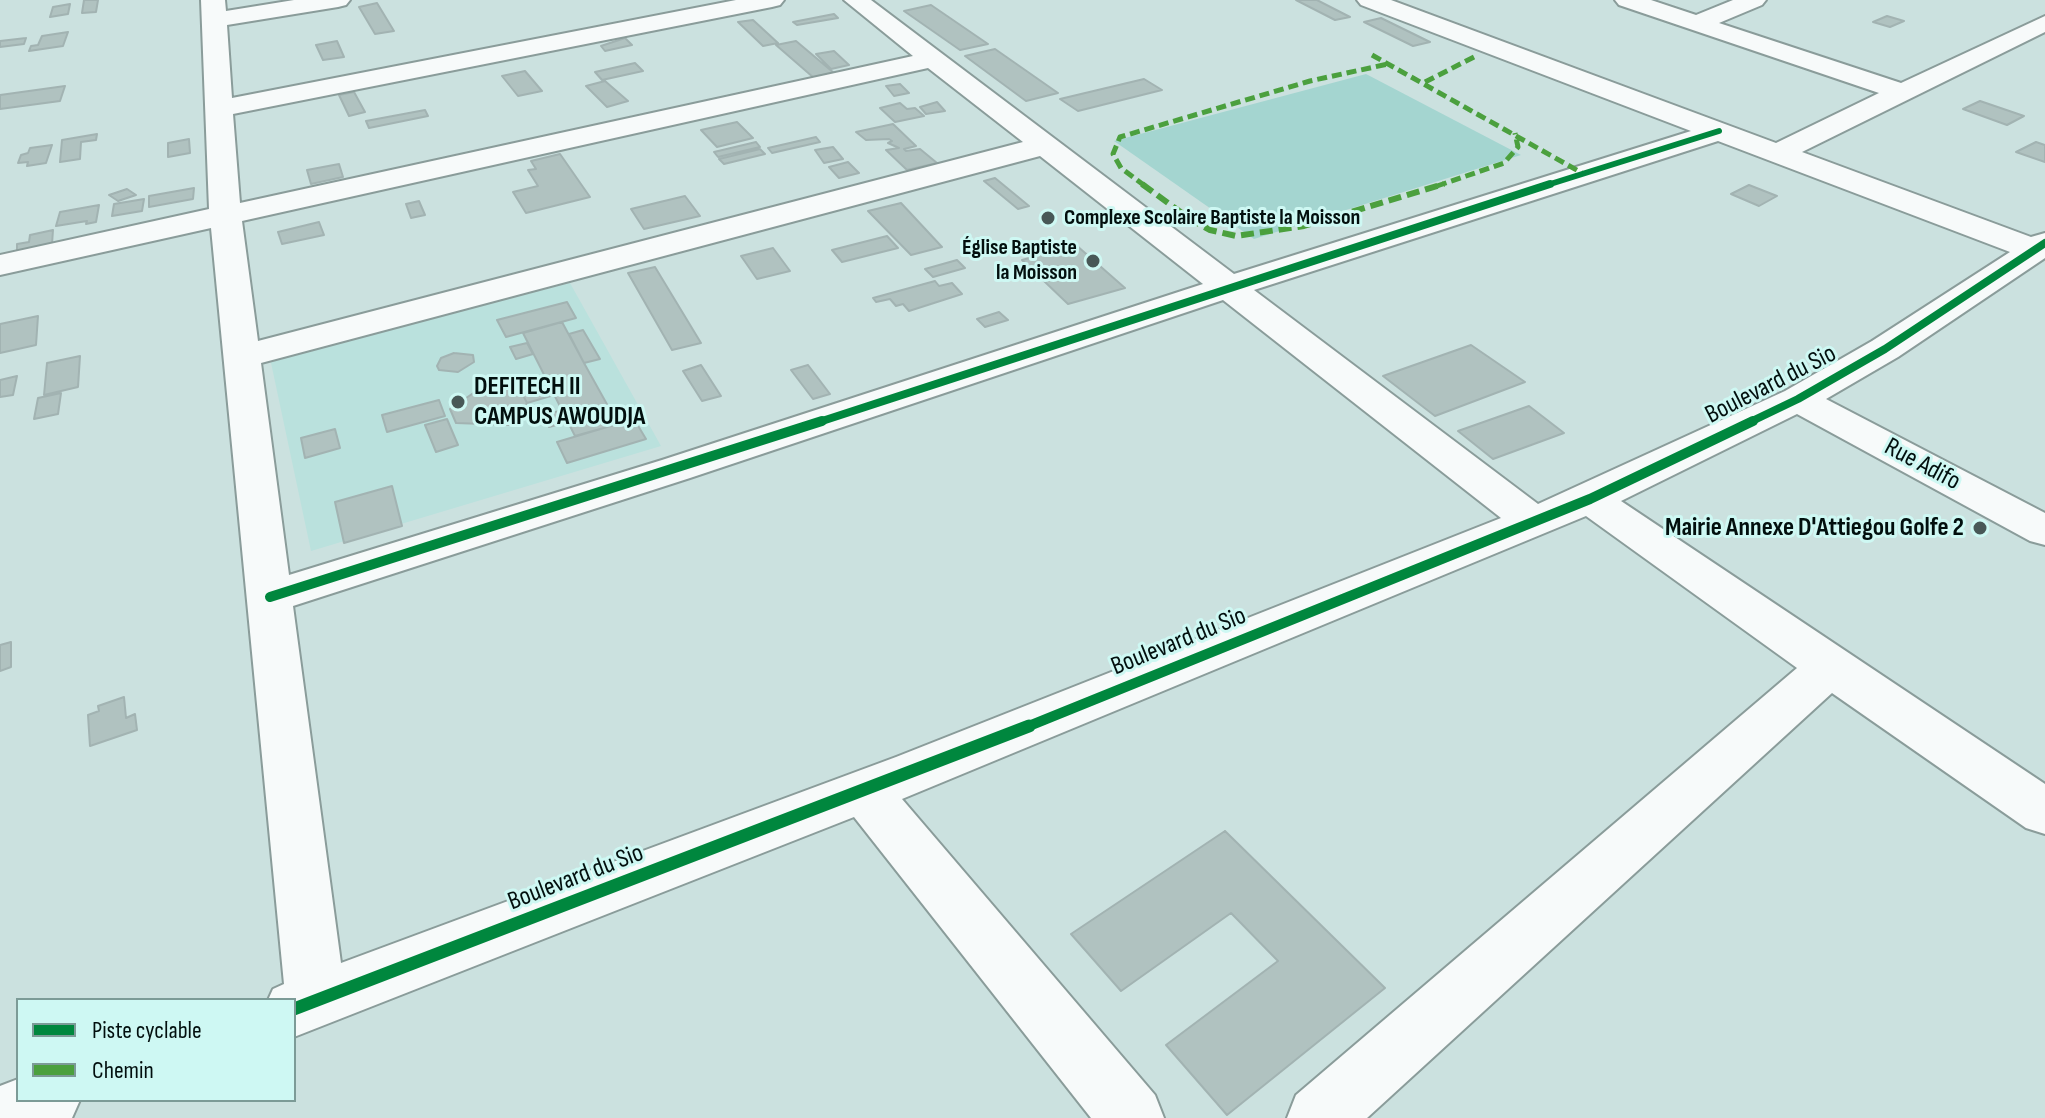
<!DOCTYPE html>
<html>
<head>
<meta charset="utf-8">
<style>
	body { margin:0 }
	#map { position:relative; width:2045px; height:1118px; overflow:hidden; background:#cbe1df; font-family:"Sofia Sans Condensed",sans-serif }
	canvas { display:block }
	.legend { position:absolute; left:16px; top:998px; width:280px; height:104px; box-sizing:border-box; background:#cef8f3; border:2px solid #7c9b97; margin:0; padding:10px 14px; list-style:none; font-size:24px; color:#020f0e }
	.legend li { display:flex; align-items:center; gap:16px; height:40px }
	.legend b { width:40px; border:2px solid #7c9b97 }
</style>
</head>
<body>
<div id="map">
<canvas width="2045" height="1118"></canvas>
<ul class="legend">
<li><b style="height:10px;background:#00873e"></b>Piste cyclable</li>
<li><b style="height:10px;background:#4ba03e"></b>Chemin</li>
</ul>
</div>
<script>
const context = document.querySelector('canvas').getContext('2d');
context.lineJoin = 'round';
function fillPath(path, color) { context.fillStyle = color; context.fill(path, 'evenodd'); }
const poly = rows => new Path2D(rows.map(r => 'M' + r).join(''));
function trace(path, color, width, dash) { context.strokeStyle = color; context.lineWidth = width; context.lineCap = dash ? 'butt' : 'round'; context.setLineDash(dash || []); context.stroke(path); }
function write(font, color, halo, rows, align = 'center') {
  context.font = font + ' "Sofia Sans Condensed",sans-serif'; context.lineWidth = 6; context.setLineDash([]); context.textBaseline = 'middle'; context.strokeStyle = halo; context.fillStyle = color; for (const [text, x, y, turn = 0] of rows) {
    context.save(); context.translate(x, y); context.rotate((+turn || 0) * Math.PI / 180); context.textAlign = isNaN(turn) ? turn : align; if (halo) context.strokeText(text, 0, 0); context.fillText(text, 0, 0); context.restore();
  }
}
fillPath(poly([
	[570,283,661,446,311,551,270,358]
]), '#bae1dd');
fillPath(poly([
	[1366,74,1521,155,1254,239,1114,141]
]), '#a4d5d0');
const building = poly([
	[84,0,98,0,96,12,82,13,84,0],
	[1296,0,1317,0,1350,17,1335,20,1296,0],
	[377,3,394,31,375,34,359,7,377,3],
	[70,4,68,14,50,17,53,7,70,4],
	[931,5,988,44,960,50,904,11,931,5],
	[834,14,838,18,797,25,793,22,834,14],
	[1887,16,1904,21,1890,27,1873,22,1887,16],
	[1381,18,1430,42,1413,46,1364,22,1381,18],
	[753,20,778,43,763,46,738,22,753,20],
	[68,32,63,46,29,51,31,46,38,45,42,36,68,32],
	[26,38,24,44,0,47,0,41,26,38],
	[625,38,632,45,605,51,601,46,625,38],
	[337,41,344,57,323,60,316,45,337,41],
	[796,41,834,73,814,78,776,45,796,41],
	[995,49,1058,93,1026,101,965,56,995,49],
	[834,51,849,65,831,69,816,54,834,51],
	[635,63,643,71,602,80,595,72,635,63],
	[525,71,542,91,518,96,502,76,525,71],
	[1144,79,1162,90,1078,111,1060,99,1144,79],
	[605,81,628,101,607,107,586,86,605,81],
	[900,84,909,93,894,96,886,86,900,84],
	[65,86,60,101,0,109,0,95,65,86],
	[354,92,365,112,349,116,339,95,354,92],
	[1980,101,2024,116,2007,125,1963,109,1980,101],
	[937,102,945,111,926,114,920,107,937,102],
	[900,103,907,109,915,108,924,116,895,122,880,108,900,103],
	[425,110,428,116,369,128,366,121,425,110],
	[737,122,753,138,717,147,701,130,737,122],
	[893,124,916,146,904,149,906,151,920,149,937,163,907,170,886,150,899,148,888,143,892,141,889,139,866,140,856,132,893,124],
	[97,134,96,140,81,142,80,159,60,162,62,140,97,134],
	[816,137,820,142,772,153,768,148,816,137],
	[189,139,190,153,168,157,168,143,189,139],
	[756,142,760,147,718,157,714,152,756,142],
	[2036,142,2045,145,2045,162,2016,152,2036,142],
	[52,145,46,163,27,166,28,162,18,163,21,155,28,153,30,148,52,145],
	[833,147,843,159,824,163,815,150,833,147],
	[760,149,765,154,724,164,719,159,760,149],
	[560,154,590,197,526,213,513,192,538,186,528,170,536,169,531,161,560,154],
	[848,162,859,173,839,178,829,167,848,162],
	[339,164,343,177,311,184,307,170,339,164],
	[995,178,1029,206,1018,209,984,181,995,178],
	[1749,185,1777,196,1759,206,1731,194,1749,185],
	[194,188,193,199,149,207,149,196,194,188],
	[127,189,136,195,118,201,109,195,127,189],
	[685,196,700,216,644,229,631,209,685,196],
	[144,199,142,211,112,216,114,204,144,199],
	[419,201,425,215,411,218,406,204,419,201],
	[901,203,942,247,911,255,868,211,901,203],
	[99,205,96,222,86,224,87,221,56,226,60,212,99,205],
	[319,222,324,235,282,244,278,232,319,222],
	[53,230,52,244,17,251,17,244,29,242,30,235,53,230],
	[887,236,898,248,842,262,832,250,887,236],
	[1076,245,1125,288,1068,304,1022,260,1076,245],
	[773,248,790,271,757,279,741,256,773,248],
	[957,260,965,268,933,277,925,269,957,260],
	[655,267,701,343,672,350,628,273,655,267],
	[935,281,939,286,952,283,962,294,909,311,903,304,896,306,890,299,876,302,873,298,935,281],
	[567,302,576,318,506,337,497,320,567,302],
	[999,312,1008,320,985,327,977,319,999,312],
	[38,316,36,345,0,353,0,324,38,316],
	[562,322,584,363,618,424,575,436,523,333,562,322],
	[583,330,600,359,584,363,569,334,583,330],
	[527,343,533,354,516,359,510,347,527,343],
	[1471,345,1525,382,1435,416,1383,376,1471,345],
	[454,353,473,355,474,362,458,372,439,370,437,366,441,358,454,353],
	[80,356,78,387,44,395,47,363,80,356],
	[701,365,721,396,702,401,683,371,701,365],
	[808,365,830,394,813,399,791,370,808,365],
	[17,376,13,395,0,397,0,380,17,376],
	[491,381,520,389,527,403,511,425,456,423,450,409,491,381],
	[547,381,554,395,527,403,520,389,547,381],
	[61,393,58,414,34,419,38,398,61,393],
	[439,400,445,416,387,432,382,415,439,400],
	[1529,406,1564,433,1493,459,1458,431,1529,406],
	[562,410,568,422,549,427,543,416,562,410],
	[447,419,458,445,436,452,425,425,447,419],
	[634,419,646,439,567,463,557,442,634,419],
	[335,429,340,448,305,458,301,438,335,429],
	[392,486,402,526,344,543,335,502,392,486],
	[11,642,11,667,0,671,0,645,11,642],
	[124,697,126,718,135,714,137,730,90,746,88,715,99,711,98,706,124,697],
	[1225,831,1385,988,1227,1115,1166,1045,1278,961,1231,913,1121,991,1071,934,1225,831]
]);
fillPath(building, '#b0c2c0');
trace(building, '#a2b3b2', 2);
const minor = poly([
	[201,0,225,0,226,11,294,0,350,0,346,5,338,7,227,25,232,98,736,0,784,0,780,5,772,7,233,114,240,203,913,56,844,0,871,0,1234,274,1691,131,1361,5,1357,0,1391,0,1776,143,1879,93,1619,5,1615,0,1651,0,1696,15,1733,0,1766,0,1762,5,1719,23,1901,83,2045,16,2045,32,1802,152,2031,237,2045,233,2045,258,1898,357,1826,399,2045,513,2045,545,2030,541,1797,414,1621,501,2045,784,2045,834,2026,828,1832,693,1367,1118,1287,1118,1296,1095,1797,668,1586,516,902,799,1155,1095,1164,1118,1091,1118,854,817,294,1037,294,1000,268,1000,273,989,284,984,211,228,0,275,0,255,209,209,201,0],
	[928,68,1023,142,258,341,242,221,928,68],
	[1718,141,2010,252,1872,341,1785,391,1538,504,1254,290,1718,141],
	[1040,156,1203,284,662,460,289,575,261,363,1040,156],
	[1223,300,1501,518,896,757,341,963,293,606,690,478,1223,300],
	[18,1079,18,1100,80,1100,72,1118,0,1118,0,1086,18,1079]
]);
trace(minor, '#8a9c9a', 4);
fillPath(minor, '#f7fafa');
trace(poly([
	[1372,55,1582,173],
	[1425,82,1478,55],
	[1145,186,1121,168,1113,154,1120,137,1310,81,1388,64],
	[1437,186,1504,163,1518,147,1515,133]
]), '#4ba03e', 5, [10, 5]);
trace(poly([
	[1142,184,1190,219,1210,230,1236,236,1304,226,1444,184]
]), '#4ba03e', 6, [13, 6]);
trace(poly([
	[1544,186,1719,131]
]), '#00873e', 6);
trace(poly([
	[816,423,1550,184],
	[1748,423,1798,399,1885,349,2045,243]
]), '#00873e', 8);
trace(poly([
	[270,597,822,421],
	[1024,728,1590,499,1753,421]
]), '#00873e', 10);
trace(poly([
	[294,1009,1029,726]
]), '#00873e', 13);
for (const [x, y, r, color] of [
	[1048,218,8,"#485857"],
	[1093,261,8,"#485857"],
	[458,402,8,"#485857"],
	[1980,528,8,"#485857"]
]) { const dot = new Path2D(); dot.arc(x, y, r, 0, 2 * Math.PI); context.fillStyle = color; context.fill(dot); trace(dot, '#cef8f3', 3); }
write('bold 22px', '#020f0e', '#cef8f3', [
	["Complexe Scolaire Baptiste la Moisson",1064,218],
	["Église Baptiste",1077,248,"right"],
	["la Moisson",1077,273,"right"]
], 'left');
write('26px', '#020f0e', '#cef8f3', [
	["Boulevard du Sio",1771,385,-27],
	["Rue Adifo",1922,465,28],
	["Boulevard du Sio",1179,642,-22],
	["Boulevard du Sio",576,878,-21]
]);
write('bold 26px', '#020f0e', '#cef8f3', [
	["DEFITECH II",474,387],
	["CAMPUS AWOUDJA",474,417],
	["Mairie Annexe D'Attiegou Golfe 2",1964,528,"right"]
], 'left');
</script>
</body>
</html>
